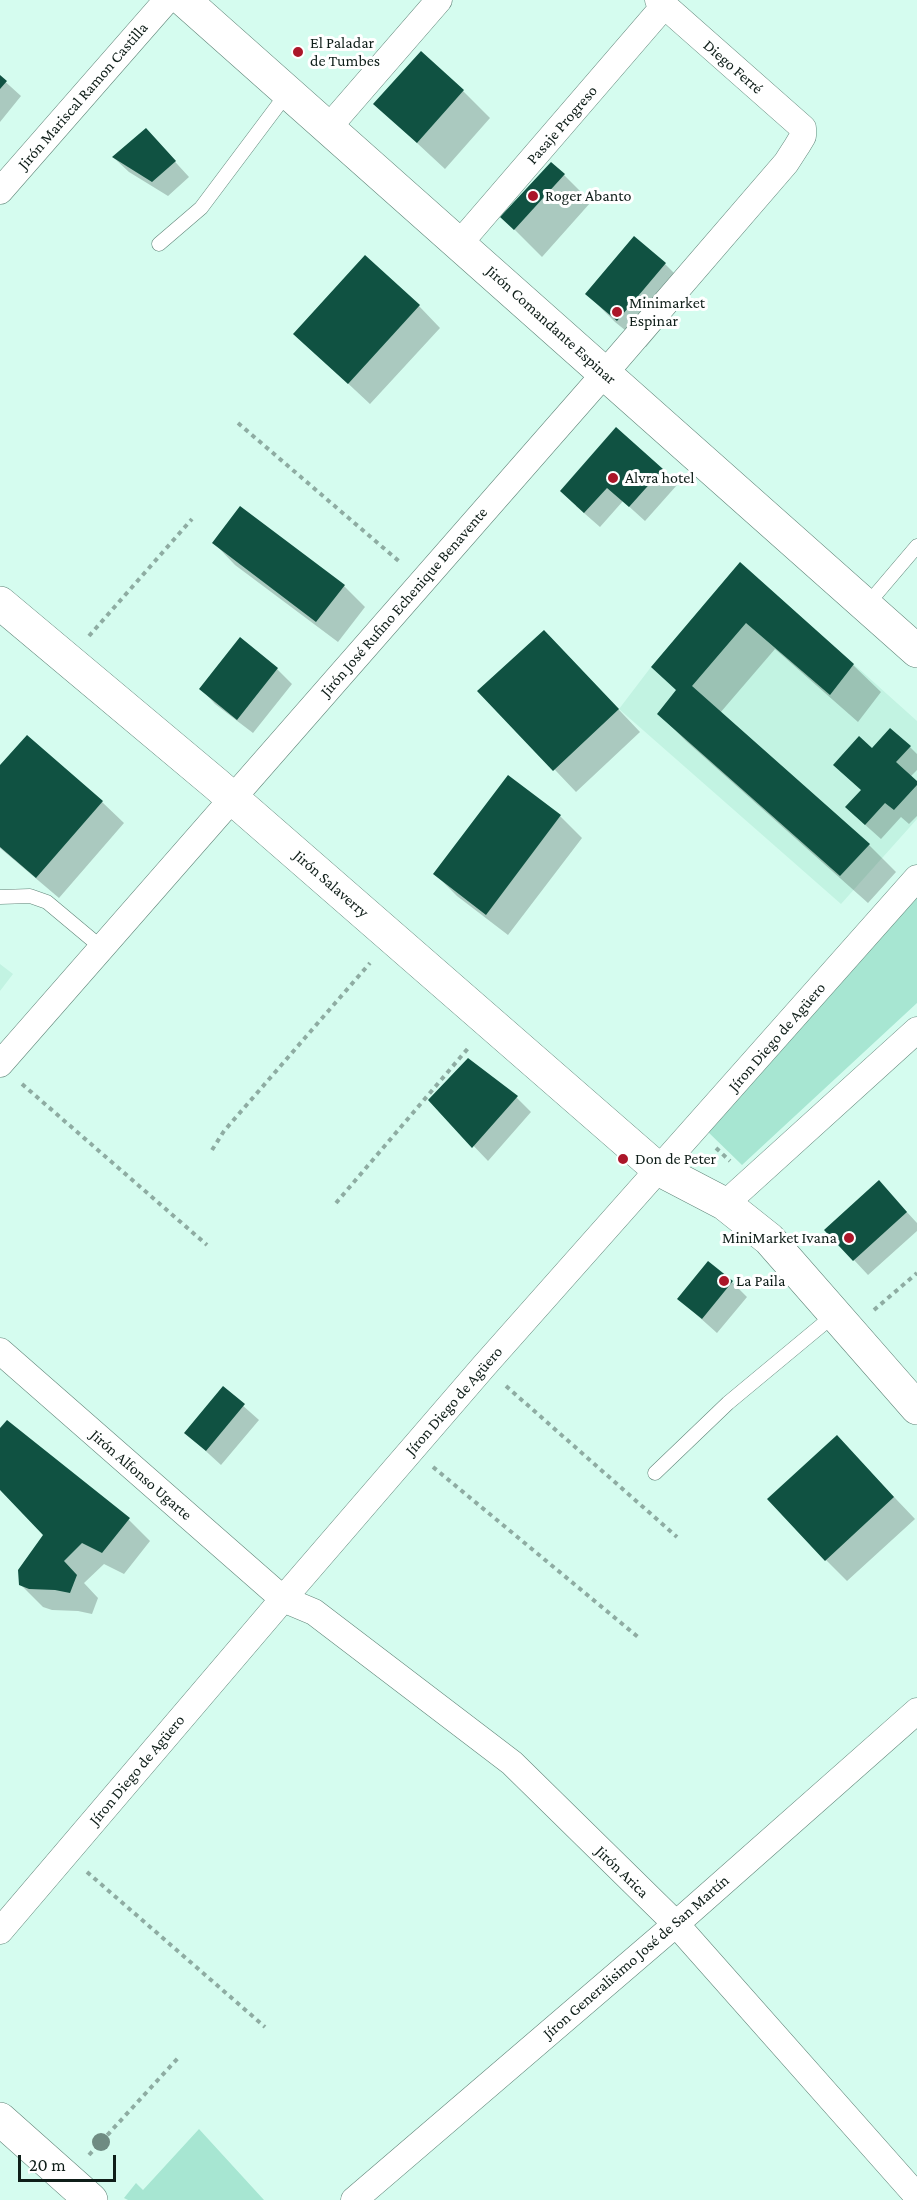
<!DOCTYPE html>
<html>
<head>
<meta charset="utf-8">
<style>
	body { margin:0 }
	#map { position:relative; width:917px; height:2200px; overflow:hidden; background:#d5fcef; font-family:"Crimson Pro",serif }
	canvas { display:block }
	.scale { position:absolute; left:18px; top:2155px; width:98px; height:27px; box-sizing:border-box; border:3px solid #0f1e19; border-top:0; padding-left:8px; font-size:18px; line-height:21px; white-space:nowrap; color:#0f1e19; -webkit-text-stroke:4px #fff; paint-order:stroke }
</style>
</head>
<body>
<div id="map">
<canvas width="917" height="2200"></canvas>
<div class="scale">20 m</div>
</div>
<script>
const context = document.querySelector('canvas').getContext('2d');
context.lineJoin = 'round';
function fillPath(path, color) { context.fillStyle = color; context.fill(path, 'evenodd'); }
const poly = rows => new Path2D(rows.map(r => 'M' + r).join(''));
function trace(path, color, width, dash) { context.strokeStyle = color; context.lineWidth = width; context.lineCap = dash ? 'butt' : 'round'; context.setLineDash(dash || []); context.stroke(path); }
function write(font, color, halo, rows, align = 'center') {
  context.font = font + ' "Crimson Pro",serif'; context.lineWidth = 6; context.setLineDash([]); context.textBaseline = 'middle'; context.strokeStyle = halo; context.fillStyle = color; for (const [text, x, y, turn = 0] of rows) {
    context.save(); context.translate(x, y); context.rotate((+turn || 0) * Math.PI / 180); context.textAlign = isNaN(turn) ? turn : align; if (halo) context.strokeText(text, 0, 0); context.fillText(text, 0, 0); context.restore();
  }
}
fillPath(poly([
	[740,562,917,721,917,819,841,904,619,709,651,667],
	[0,964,13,974,0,991]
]), '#c2f3e2');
fillPath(poly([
	[917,896,917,1003,742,1165,705,1129],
	[199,2129,264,2200,128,2200,124,2198,136,2183,143,2190]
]), '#a7e6d2');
fillPath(poly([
	[0,77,21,96,0,122],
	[463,91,490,118,445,169,375,104],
	[146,130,189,177,168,196,129,172,114,158],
	[564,175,591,202,542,257,502,217],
	[665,264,692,291,646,347,615,322,587,294],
	[419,306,440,328,370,404,295,334],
	[616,429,677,485,645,521,623,501,600,527,576,506],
	[214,543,344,586,365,607,338,642,235,565],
	[741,564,853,665,881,692,858,722,775,649,720,713,869,845,896,872,868,903,686,741,659,714,677,691],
	[565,653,640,732,576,792,480,691],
	[277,669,292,684,253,733,215,704,201,689],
	[910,747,917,754,917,770,910,777,917,783,917,816,909,824,901,817,881,839,862,822,862,791,872,750],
	[0,768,102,802,124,823,59,898,0,848],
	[560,816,582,838,508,935,457,896,435,874],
	[469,1060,517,1098,531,1112,488,1161,430,1100],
	[893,1197,917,1223,917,1231,868,1275,854,1260],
	[732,1282,747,1297,717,1333,679,1299],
	[223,1388,259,1420,221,1465,186,1433],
	[0,1430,129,1520,150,1541,124,1574,104,1564,84,1583,98,1598,92,1614,78,1611,52,1610,43,1607,21,1585,45,1534,0,1488],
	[837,1437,915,1519,847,1581,826,1560]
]), '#0003');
fillPath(poly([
	[421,51,464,90,417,143,373,104],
	[0,75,7,81,0,89],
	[146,128,176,161,152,182,112,157],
	[551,162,565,174,514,230,500,217],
	[634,236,666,263,617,321,585,294],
	[365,255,420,305,348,384,293,334],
	[616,427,663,469,629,507,607,488,584,513,560,491],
	[240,506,345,585,316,622,212,543],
	[740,562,854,664,830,695,746,623,692,686,870,844,840,876,657,714,676,690,651,667],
	[544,630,619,709,553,771,477,691],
	[240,637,278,668,237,720,199,689],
	[890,728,911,746,896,762,917,781,917,785,894,810,885,803,865,825,845,807,861,790,833,765,859,736,872,748],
	[27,735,103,801,36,878,0,847,0,765],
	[508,775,561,815,486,915,433,874],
	[468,1058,518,1096,472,1148,428,1100],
	[879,1180,907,1212,853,1261,824,1230],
	[708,1261,733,1281,702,1319,677,1299],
	[223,1386,245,1404,206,1451,184,1433],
	[7,1420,130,1518,102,1553,82,1543,64,1561,77,1575,70,1593,55,1590,29,1589,19,1585,18,1570,43,1535,0,1490,0,1428],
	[837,1435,894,1497,825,1561,767,1499]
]), '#105242');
const lane = poly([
	[159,244,201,208,288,92],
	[866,606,917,546],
	[0,897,30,896,47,902,102,948],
	[655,1473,728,1403,834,1315]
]);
const street = poly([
	[328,128,439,0],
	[0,191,167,0],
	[459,244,664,6],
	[0,1064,605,373,786,163,797,146,803,136,803,128,658,0],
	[725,1204,917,1030],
	[0,1351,283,1599,314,1612,512,1763,676,1924,917,2196],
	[0,1931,283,1599,484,1366,917,878],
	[354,2200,676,1924,917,1711]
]);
const secondary = poly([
	[184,0,917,651],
	[0,603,216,784,658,1169,725,1204,769,1239,917,1408],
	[0,2119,91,2200]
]);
trace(lane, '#618579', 15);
trace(street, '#618579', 27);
trace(secondary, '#618579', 34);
trace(poly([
	[238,423,401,563],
	[89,636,192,519],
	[22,1084,207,1245],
	[716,1148,730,1161],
	[212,1150,224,1131,370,963],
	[336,1203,470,1046],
	[874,1310,917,1273],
	[506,1386,677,1537],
	[433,1467,638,1637],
	[87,1872,265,2027],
	[89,2155,178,2058]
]), '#8eaca2', 4, [4.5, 4.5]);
trace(lane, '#fff', 14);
trace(street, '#fff', 26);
trace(secondary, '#fff', 33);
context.fillStyle = '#6f8b82';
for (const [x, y] of [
	[101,2142]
]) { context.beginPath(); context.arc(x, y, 9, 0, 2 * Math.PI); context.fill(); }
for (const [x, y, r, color] of [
	[298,52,6,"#ab1629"],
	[533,196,6,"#ab1629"],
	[617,312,6,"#ab1629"],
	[613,478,6,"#ab1629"],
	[623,1159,6,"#ab1629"],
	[849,1238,6,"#ab1629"],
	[724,1281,6,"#ab1629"]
]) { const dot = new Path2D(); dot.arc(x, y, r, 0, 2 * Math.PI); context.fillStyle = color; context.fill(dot); trace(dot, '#fff', 2); }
write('16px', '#0f1e19', '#fff', [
	["El Paladar",310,43],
	["de Tumbes",310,61],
	["Roger Abanto",545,196],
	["Minimarket",629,303],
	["Espinar",629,321],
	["Alvra hotel",625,478],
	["Don de Peter",635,1159],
	["MiniMarket Ivana",837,1238,"right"],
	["La Paila",736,1281]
], 'left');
write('16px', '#0f1e19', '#fff', [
	["Diego Ferré",733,67,41],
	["Jirón Mariscal Ramon Castilla",83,96,-49],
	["Pasaje Progreso",562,125,-49],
	["Jirón Comandante Espinar",551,325,42],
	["Jirón José Rufino Echenique Benavente",404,602,-49],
	["Jirón Salaverry",331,884,41],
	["Jíron Diego de Agüero",777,1037,-49],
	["Jíron Diego de Agüero",454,1401,-49],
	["Jirón Alfonso Ugarte",141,1475,41],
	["Jíron Diego de Agüero",137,1770,-50],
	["Jirón Arica",622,1872,44],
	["Jíron Generalisimo José de San Martín",636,1957,-41]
]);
</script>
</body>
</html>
